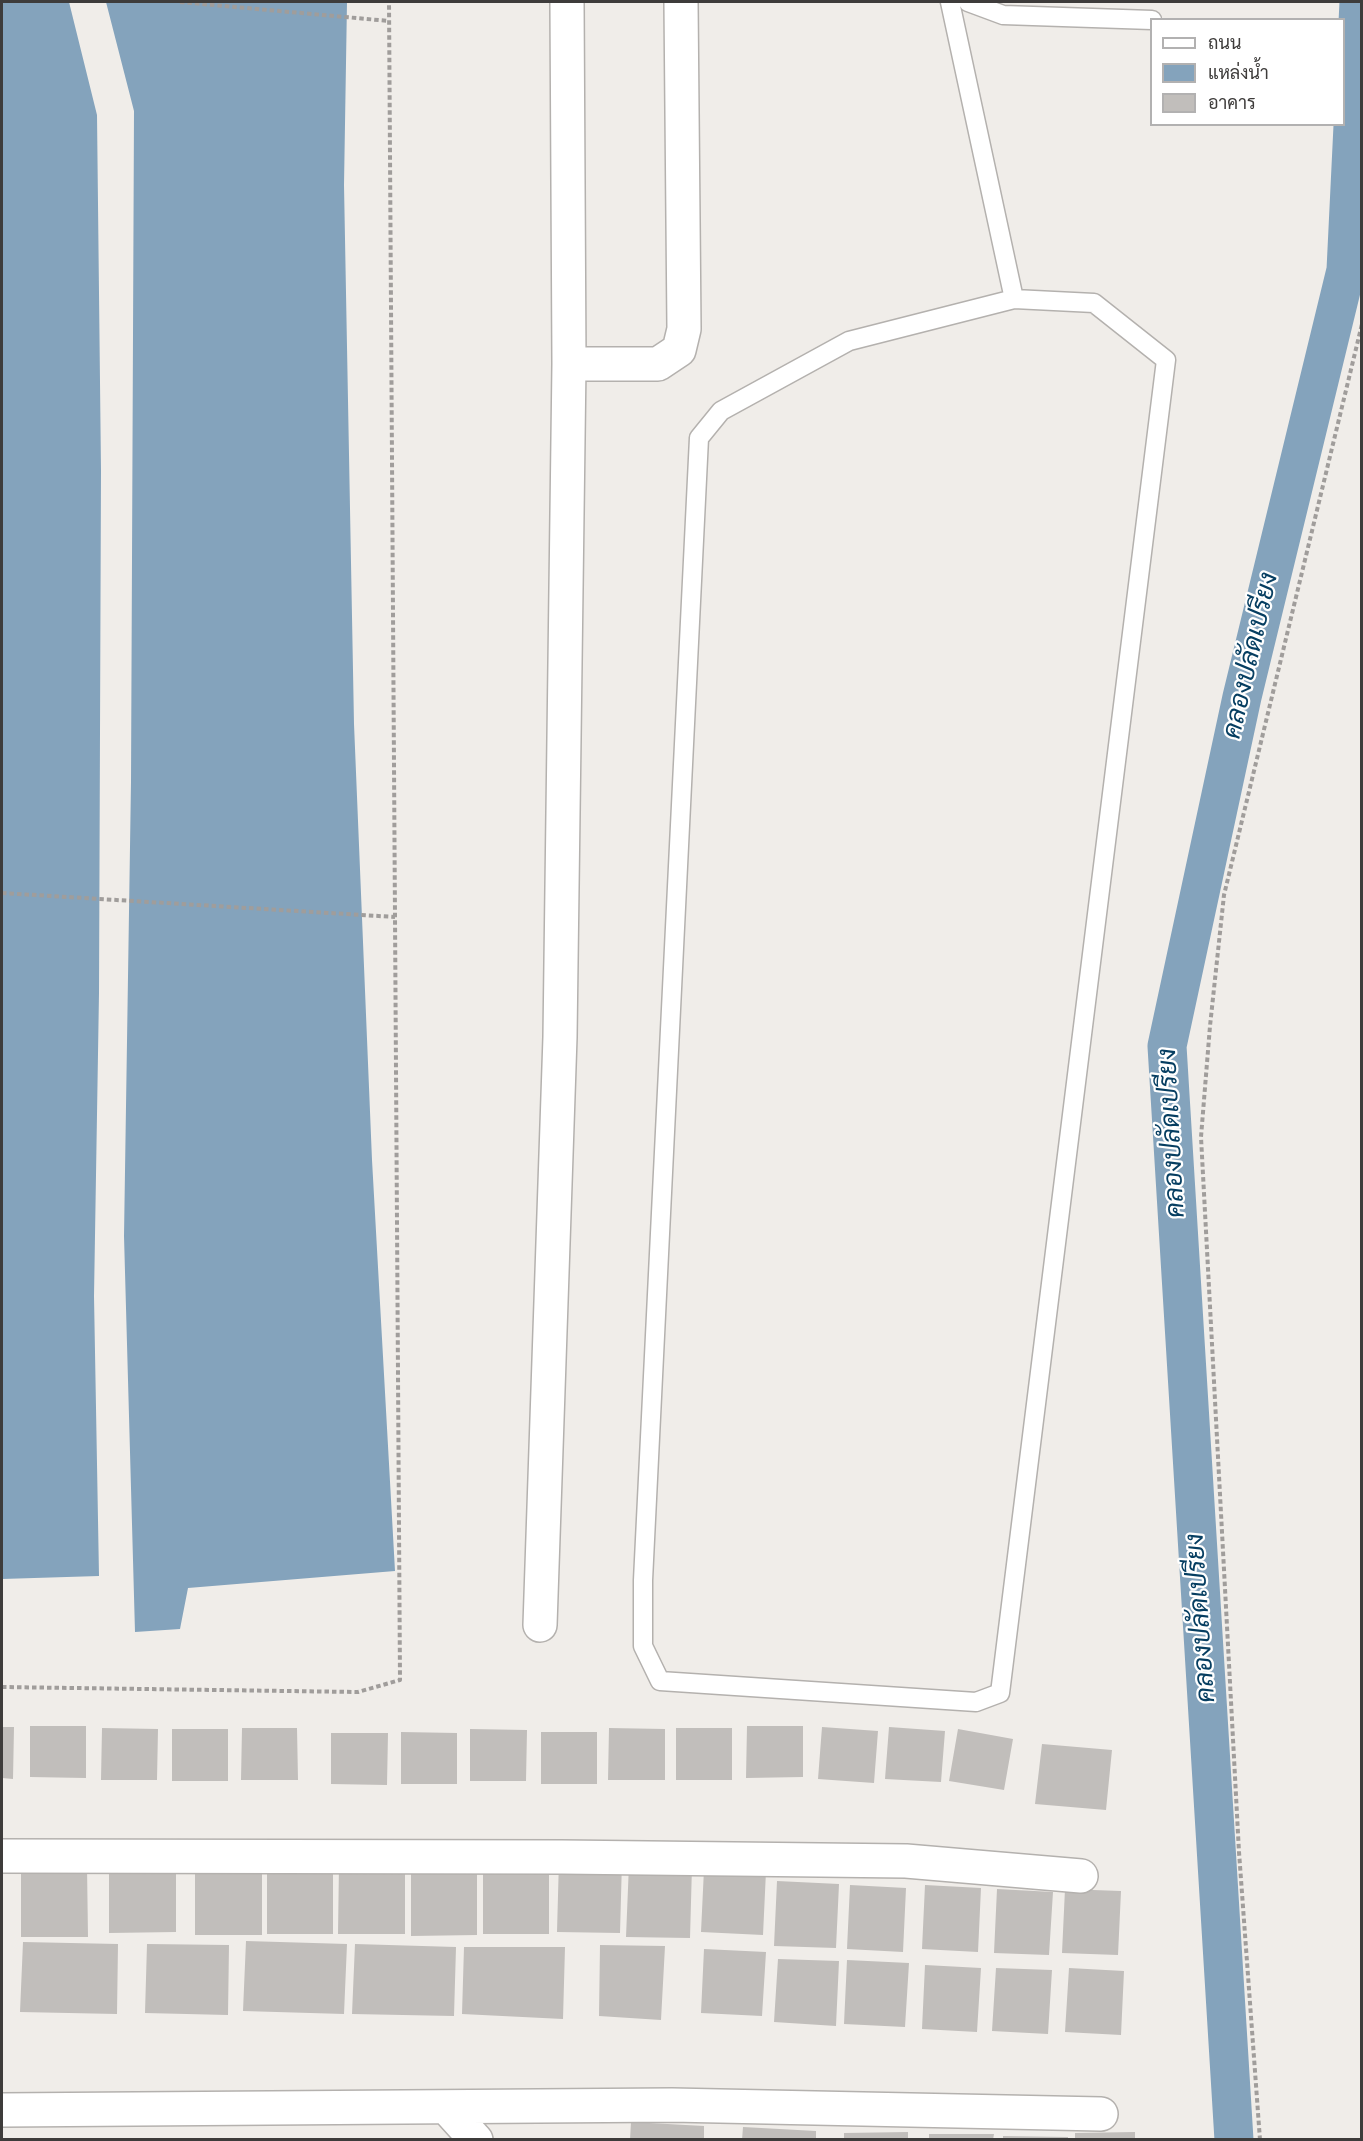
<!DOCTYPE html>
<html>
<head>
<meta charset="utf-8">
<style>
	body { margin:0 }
	#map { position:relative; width:1363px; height:2141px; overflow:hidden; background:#f0ede9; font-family:Jost,Sarabun,sans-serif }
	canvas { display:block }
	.frame { position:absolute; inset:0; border:3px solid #3e3c3b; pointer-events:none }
	.legend { position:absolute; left:1150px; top:18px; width:195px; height:108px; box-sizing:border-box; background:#fff; border:2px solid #b2b1b1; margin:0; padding:8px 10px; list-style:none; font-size:18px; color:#3e3c3b }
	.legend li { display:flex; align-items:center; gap:12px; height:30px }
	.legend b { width:30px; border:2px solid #b2b1b1 }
</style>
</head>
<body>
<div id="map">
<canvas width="1363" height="2141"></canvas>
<div class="frame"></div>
<ul class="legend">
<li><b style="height:8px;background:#fff"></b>ถนน</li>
<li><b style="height:16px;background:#84a3bc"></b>แหล่งน้ำ</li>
<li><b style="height:16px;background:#c1bebb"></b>อาคาร</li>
</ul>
</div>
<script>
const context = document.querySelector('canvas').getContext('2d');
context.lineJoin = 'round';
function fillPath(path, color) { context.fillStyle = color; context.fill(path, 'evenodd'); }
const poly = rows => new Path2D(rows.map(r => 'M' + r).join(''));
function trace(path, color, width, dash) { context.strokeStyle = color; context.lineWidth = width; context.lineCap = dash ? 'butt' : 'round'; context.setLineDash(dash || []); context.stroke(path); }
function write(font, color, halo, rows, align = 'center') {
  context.font = font + ' Jost,Sarabun,sans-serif'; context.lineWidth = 4.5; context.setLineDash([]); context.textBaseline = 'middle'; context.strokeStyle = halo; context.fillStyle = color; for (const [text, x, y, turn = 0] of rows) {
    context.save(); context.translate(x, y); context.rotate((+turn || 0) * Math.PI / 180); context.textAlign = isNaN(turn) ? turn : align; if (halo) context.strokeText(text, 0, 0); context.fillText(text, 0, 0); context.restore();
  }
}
fillPath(poly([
	[2,2,69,2,97,115,101,471,99,993,94,1296,99,1576,2,1579],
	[106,2,347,2,344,185,354,724,372,1160,395,1571,188,1588,180,1629,135,1632,124,1236,131,782,134,111]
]), '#84a3bc');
trace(poly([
	[1234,2140,1167,1046,1242,697,1346,270,1359,2]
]), '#84a3bc', 39);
fillPath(poly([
	[30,1726,86,1726,86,1778,30,1777],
	[747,1726,803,1726,803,1777,746,1778],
	[2,1727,14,1727,13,1779,2,1778],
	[822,1727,878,1731,874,1783,818,1779],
	[889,1727,945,1731,941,1782,885,1779],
	[102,1728,158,1729,157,1780,101,1780],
	[242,1728,297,1728,298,1780,241,1780],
	[609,1728,665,1729,665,1780,608,1780],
	[676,1728,732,1728,732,1780,676,1780],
	[172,1729,228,1729,228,1781,172,1781],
	[470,1729,527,1730,526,1781,470,1781],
	[958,1729,1013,1739,1004,1790,949,1781],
	[401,1732,457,1733,457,1784,401,1784],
	[541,1732,597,1732,597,1784,541,1784],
	[331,1733,388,1733,387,1785,331,1784],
	[1042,1744,1112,1750,1106,1810,1035,1804],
	[559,1859,622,1861,620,1933,557,1932],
	[109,1862,176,1862,176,1932,109,1933],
	[333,1863,333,1934,267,1934,267,1864],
	[405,1863,405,1934,338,1934,339,1864],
	[549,1863,549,1934,483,1934,483,1864],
	[262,1864,262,1935,195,1935,195,1865],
	[629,1864,692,1866,690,1938,626,1937],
	[477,1865,477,1935,411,1936,411,1866],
	[87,1866,88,1937,21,1937,21,1867],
	[704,1869,766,1871,763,1935,701,1932],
	[777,1881,839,1884,836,1948,774,1946],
	[850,1885,906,1888,903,1952,847,1949],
	[925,1885,981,1888,978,1952,922,1949],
	[997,1889,1053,1892,1049,1955,994,1953],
	[1065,1889,1121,1891,1118,1955,1062,1953],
	[246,1941,347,1944,344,2014,243,2011],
	[23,1942,118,1944,117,2014,20,2012],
	[147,1944,229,1945,228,2015,145,2013],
	[355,1944,456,1947,454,2016,352,2014],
	[600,1945,665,1946,661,2020,599,2016],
	[464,1947,565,1947,563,2019,462,2014],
	[704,1949,766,1952,762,2016,701,2013],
	[778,1959,839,1961,836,2026,774,2022],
	[847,1960,909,1963,905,2027,844,2024],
	[925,1965,981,1968,977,2032,922,2029],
	[996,1968,1052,1970,1048,2034,992,2031],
	[1069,1968,1124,1971,1121,2035,1065,2032],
	[631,2122,704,2126,704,2140,630,2140],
	[743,2127,816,2131,816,2140,742,2140],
	[908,2132,908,2140,844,2140,844,2133],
	[1135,2132,1135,2140,1075,2140,1075,2133],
	[929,2134,994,2134,993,2140,929,2140],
	[1003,2136,1068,2137,1068,2140,1003,2140]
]), '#c1bebb');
const lane = poly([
	[950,2,1014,299],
	[968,2,1003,15,1152,20],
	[1014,299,1094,303,1166,360,1000,1693,976,1702,660,1681,643,1646,643,1580,699,438,721,411,849,341,1014,299]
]);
const street = poly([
	[569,364,658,364,679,350,684,329,681,2],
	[540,1625,560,1037,569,364,567,2],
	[2,1856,562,1857,906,1861,1081,1876],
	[446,2107,476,2140],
	[2,2110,672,2105,1101,2114]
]);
trace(lane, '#b4b1ae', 21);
trace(street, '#b4b1ae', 36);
trace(poly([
	[180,2,389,21],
	[2,893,395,917],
	[2,1687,358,1692,400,1680,389,2],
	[1260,2140,1239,1852,1201,1137,1210,1026,1224,895,1362,324]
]), '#a09d9b', 4, [4.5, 3]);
trace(lane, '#fff', 18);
trace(street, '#fff', 33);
write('italic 26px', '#063e61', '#fff', [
	["คลองปลัดเปรียง",1252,656,-77],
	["คลองปลัดเปรียง",1173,1133,-93],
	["คลองปลัดเปรียง",1202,1618,-94]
]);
</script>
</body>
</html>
